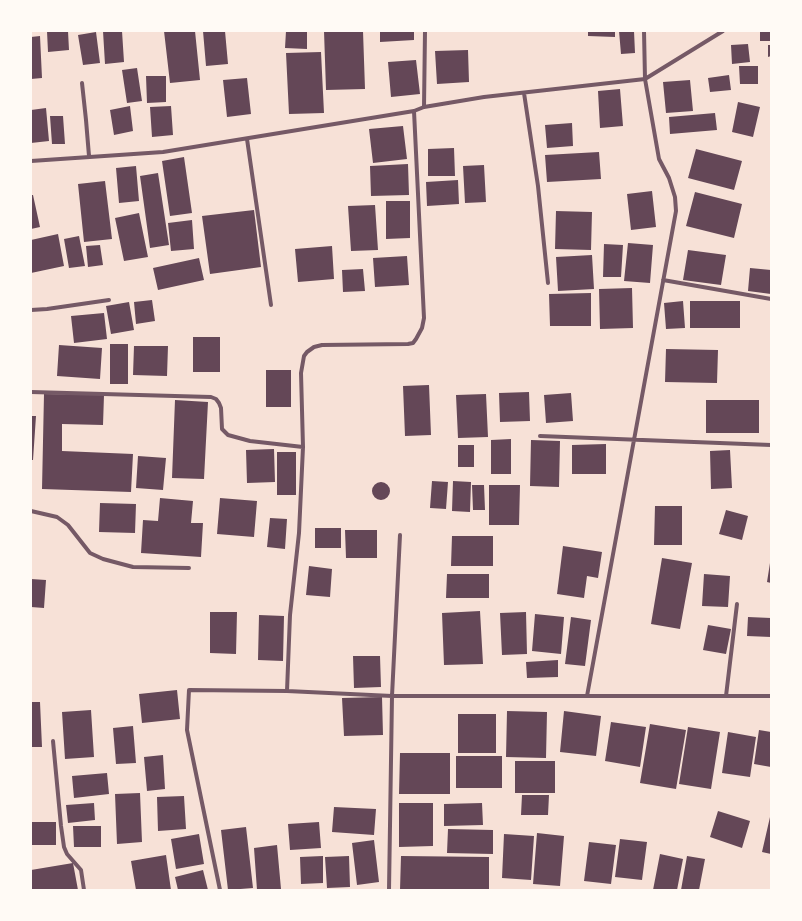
<!DOCTYPE html>
<html>
<head>
<meta charset="utf-8">
<style>
	body { margin:0 }
	#map { position:relative; width:802px; height:921px; overflow:hidden; background:#f7e1d7; font-family:Cabin,sans-serif }
	canvas { display:block }
	.frame { position:absolute; inset:0; border:32px solid #fffaf5; pointer-events:none }
</style>
</head>
<body>
<div id="map">
<canvas width="802" height="921"></canvas>
<div class="frame"></div>
</div>
<script>
const context = document.querySelector('canvas').getContext('2d');
context.lineJoin = 'round';
function fillPath(path, color) { context.fillStyle = color; context.fill(path, 'evenodd'); }
const poly = rows => new Path2D(rows.map(r => 'M' + r).join(''));
function trace(path, color, width, dash) { context.strokeStyle = color; context.lineWidth = width; context.lineCap = dash ? 'butt' : 'round'; context.setLineDash(dash || []); context.stroke(path); }
fillPath(poly([
	[47,31,68,31,69,50,48,52],
	[103,31,122,31,124,62,105,64],
	[164,31,195,31,200,80,170,83],
	[203,31,225,31,228,64,206,66],
	[286,31,307,31,307,49,285,48],
	[324,31,363,31,365,89,326,90],
	[380,31,414,31,414,40,380,42],
	[588,31,615,31,615,37,588,36],
	[619,31,634,31,635,53,621,54],
	[760,31,771,31,771,41,760,41],
	[96,32,100,63,83,65,78,35],
	[40,36,42,78,31,79,31,37],
	[748,44,750,62,732,64,731,45],
	[768,45,771,45,771,56,768,57],
	[468,50,469,82,437,84,435,51],
	[321,52,324,113,289,114,286,53],
	[416,60,420,94,391,97,388,62],
	[739,66,758,66,758,84,740,84],
	[137,68,142,101,127,103,122,70],
	[729,75,731,90,710,92,708,78],
	[146,76,166,76,166,102,147,103],
	[247,78,251,114,227,117,223,80],
	[690,80,693,111,666,113,663,82],
	[620,89,623,126,600,128,598,91],
	[738,102,760,107,753,137,732,132],
	[130,106,133,131,114,135,110,110],
	[171,106,173,135,152,137,150,107],
	[46,108,49,141,31,143,31,110],
	[715,113,717,130,670,134,669,117],
	[50,116,63,116,65,144,52,144],
	[572,123,573,146,547,148,545,125],
	[403,126,407,159,373,163,369,129],
	[454,148,455,176,428,176,428,149],
	[696,149,742,161,734,190,688,178],
	[599,152,601,179,547,182,545,155],
	[184,157,192,213,170,216,162,161],
	[408,164,409,195,371,196,370,166],
	[484,165,486,202,465,203,463,166],
	[136,166,139,201,119,203,116,168],
	[158,173,169,245,150,248,140,176],
	[458,180,459,204,427,206,426,182],
	[105,181,112,239,84,242,78,184],
	[652,191,656,227,631,230,627,194],
	[695,192,742,204,734,238,686,226],
	[31,195,33,195,40,227,31,229],
	[386,201,410,201,410,238,386,239],
	[375,205,378,250,351,251,348,206],
	[254,210,261,267,210,274,202,216],
	[556,211,592,212,591,250,555,249],
	[139,213,148,257,124,261,115,218],
	[192,220,194,249,171,251,168,223],
	[58,234,64,266,31,273,31,240],
	[79,236,85,266,69,268,64,239],
	[628,243,653,245,650,283,624,281],
	[604,244,623,245,621,277,603,277],
	[100,245,103,265,88,267,86,246],
	[332,246,334,279,298,282,295,249],
	[688,250,726,255,721,285,683,280],
	[592,255,594,289,558,291,556,257],
	[407,256,409,285,375,287,373,258],
	[199,258,204,280,158,290,153,268],
	[750,268,771,270,771,294,748,291],
	[363,269,365,291,343,292,342,270],
	[632,288,633,328,600,329,599,289],
	[591,293,591,326,550,326,549,294],
	[152,300,155,321,136,324,134,302],
	[683,301,685,328,666,329,664,303],
	[690,301,740,301,740,328,690,328],
	[129,302,134,330,111,334,106,306],
	[104,313,107,339,74,343,71,316],
	[193,337,220,337,220,372,193,372],
	[110,344,128,344,128,384,110,384],
	[59,345,102,348,100,379,57,376],
	[134,346,168,346,167,376,133,375],
	[666,349,718,350,717,383,665,382],
	[266,370,291,370,291,407,266,407],
	[429,385,431,435,405,436,403,386],
	[529,392,530,421,500,422,499,393],
	[571,393,573,421,546,423,544,395],
	[44,394,104,395,103,425,62,424,62,451,133,454,131,492,42,489],
	[486,394,488,437,458,438,456,395],
	[175,400,208,402,204,479,172,478],
	[706,400,759,400,759,433,706,433],
	[31,416,36,416,33,460,31,460],
	[511,439,511,474,491,474,491,440],
	[531,440,560,441,559,487,530,486],
	[606,444,606,474,572,474,572,445],
	[458,445,474,445,474,467,458,467],
	[274,449,275,482,247,483,246,450],
	[730,450,732,488,711,489,710,451],
	[277,452,296,452,296,495,277,495],
	[138,456,166,458,163,490,136,488],
	[432,481,448,482,446,509,430,508],
	[453,481,471,482,470,512,452,511],
	'372 491a9 9 0 1 1 18 0a9 9 0 1 1-18 0Z',
	[472,485,484,485,485,510,473,510],
	[489,485,520,485,519,525,489,525],
	[160,498,193,501,191,523,203,523,201,557,141,553,143,520,158,521],
	[220,498,257,501,254,537,217,534],
	[100,503,136,504,135,533,99,532],
	[655,506,682,506,682,545,654,545],
	[726,510,748,516,742,540,719,534],
	[270,518,287,519,285,549,267,547],
	[315,528,341,528,341,548,315,548],
	[345,530,377,530,377,558,346,558],
	[452,536,493,536,493,566,451,566],
	[563,546,602,552,598,578,587,576,584,598,557,594],
	[662,558,692,563,680,629,651,624],
	[770,563,771,563,771,583,767,582],
	[309,566,332,569,330,597,306,595],
	[447,574,489,574,489,598,446,598],
	[704,574,730,576,728,607,702,606],
	[31,579,46,580,44,608,31,607],
	[480,611,483,664,444,665,442,613],
	[210,612,237,612,236,654,210,653],
	[526,612,527,654,502,655,500,613],
	[535,614,564,617,561,654,532,651],
	[259,615,284,616,283,661,258,660],
	[571,617,591,620,585,666,565,664],
	[748,617,771,618,771,637,747,636],
	[708,625,731,629,726,654,703,650],
	[353,656,380,656,381,687,354,688],
	[558,660,558,677,527,678,526,662],
	[177,690,180,719,142,723,139,694],
	[382,697,383,735,344,736,342,698],
	[31,702,40,702,42,747,31,747],
	[91,710,94,757,65,759,62,712],
	[507,711,547,712,546,758,506,757],
	[564,711,601,716,596,756,560,752],
	[458,714,496,714,496,753,458,753],
	[611,722,646,727,640,767,605,761],
	[650,724,686,730,676,789,640,783],
	[133,726,136,763,116,764,113,728],
	[688,727,720,732,711,789,679,784],
	[759,730,771,732,771,767,754,764],
	[728,732,756,737,750,777,722,773],
	[400,753,450,753,450,794,399,794],
	[163,755,165,789,147,791,144,757],
	[456,756,502,756,502,788,456,788],
	[515,761,555,761,555,793,515,793],
	[107,773,109,794,74,798,72,776],
	[140,793,142,842,117,844,115,794],
	[522,795,549,795,548,815,521,815],
	[184,796,186,829,158,831,157,797],
	[94,803,95,820,68,823,66,805],
	[399,803,433,803,433,846,399,847],
	[482,803,483,825,444,826,444,804],
	[334,807,376,809,374,835,332,832],
	[718,811,750,821,742,848,710,837],
	[770,817,771,817,771,854,762,852],
	[31,822,56,822,56,845,31,845],
	[319,822,321,848,290,850,288,824],
	[73,826,101,826,101,847,74,847],
	[246,827,253,888,228,890,221,830],
	[448,829,493,830,493,854,447,853],
	[537,833,564,836,560,886,533,884],
	[199,834,204,864,176,869,171,839],
	[504,834,534,836,531,880,502,878],
	[620,839,647,842,642,880,615,877],
	[374,840,379,882,357,885,352,843],
	[589,842,616,845,611,884,584,881],
	[277,845,281,889,257,890,254,848],
	[660,854,683,859,677,890,653,890],
	[166,855,171,890,136,890,131,861],
	[323,856,323,883,301,884,300,857],
	[349,856,350,887,327,888,325,857],
	[401,856,489,857,489,890,400,890],
	[687,856,705,859,699,890,681,890],
	[73,863,78,890,32,890,31,870],
	[203,870,208,890,178,890,175,877]
]), '#644757');
trace(poly([
	[82,83,86,120,89,156],
	[524,93,538,186,548,283],
	[424,107,425,31],
	[247,139,271,305],
	[31,161,163,152,414,111,424,107,484,97,645,79,723,31],
	[663,280,771,299],
	[31,310,47,309,109,300],
	[31,392,211,397,216,399,219,403,221,408,222,429,228,435,250,441,303,447],
	[540,436,771,445],
	[31,511,57,517,68,525,90,553,103,559,133,567,189,568],
	[287,691,290,615,299,533,303,447,301,373,304,356,307,352,314,347,322,345,408,344,413,343,416,339,422,328,424,318,414,111],
	[587,696,676,211,675,197,669,178,659,159,645,79,644,31],
	[726,696,737,604],
	[53,741,61,826,64,847,67,854,81,870,84,890],
	[220,890,187,730,189,690,287,691,392,696,771,696],
	[389,890,392,696,400,535]
]), '#755966', 4);
</script>
</body>
</html>
